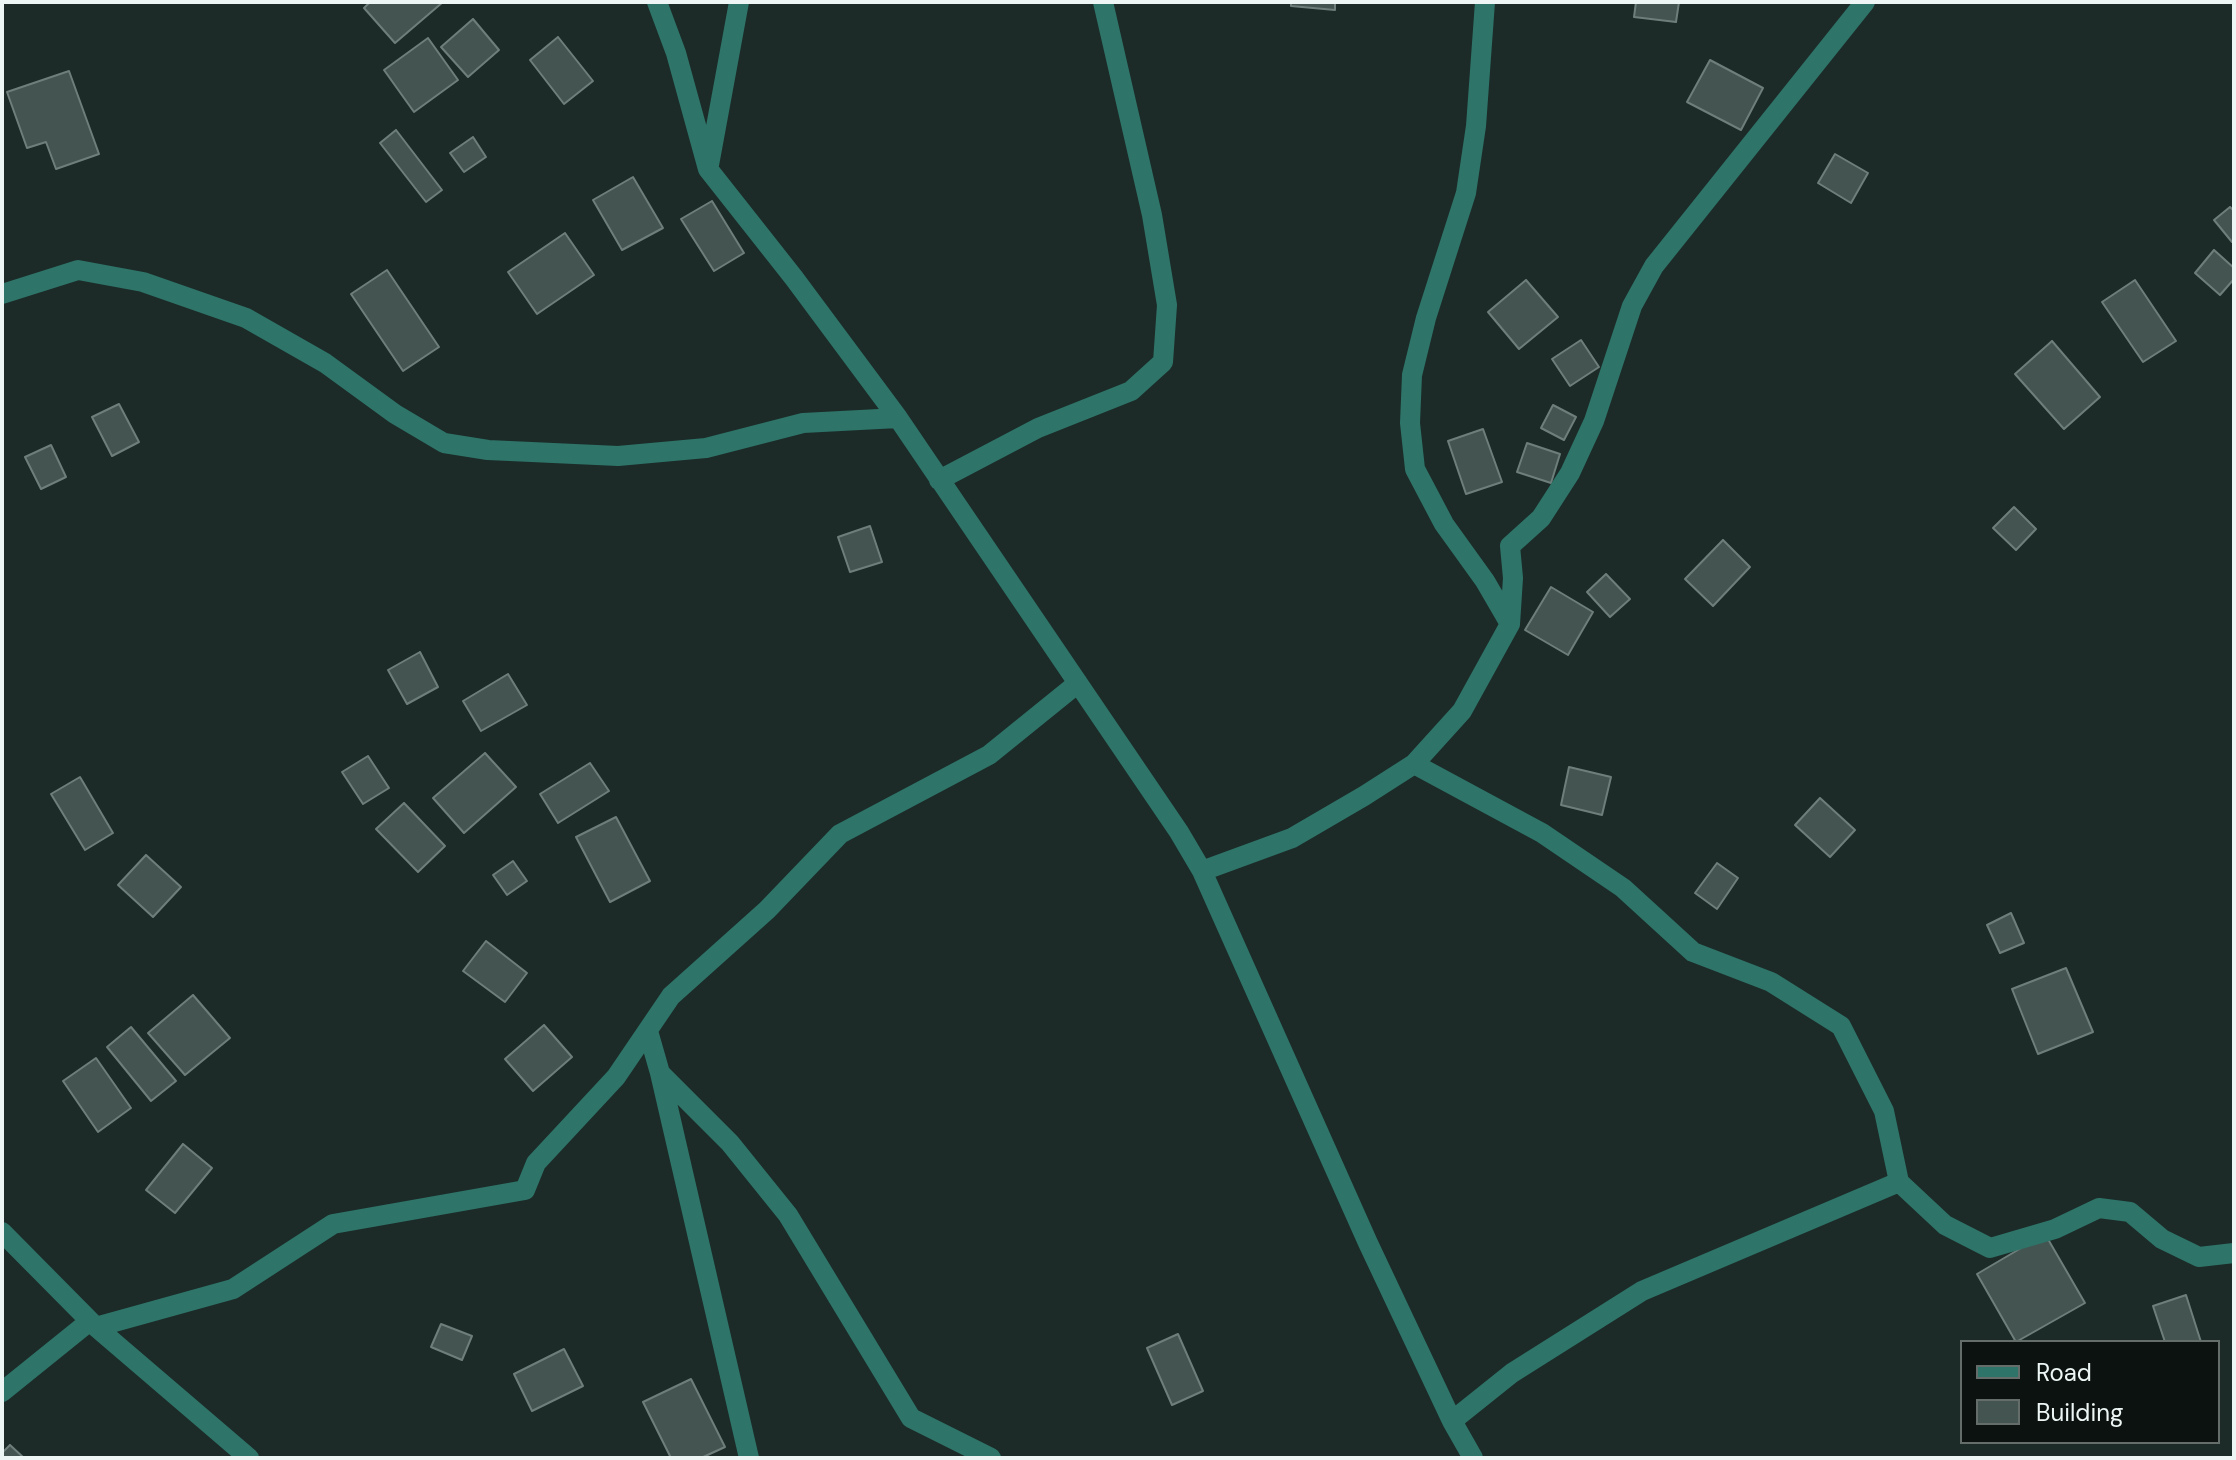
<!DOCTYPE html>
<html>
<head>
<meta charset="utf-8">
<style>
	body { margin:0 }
	#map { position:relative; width:2236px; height:1460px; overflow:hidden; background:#1c2b28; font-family:"DM Sans",sans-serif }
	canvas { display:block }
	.frame { position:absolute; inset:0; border:4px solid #edf6f4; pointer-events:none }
	.legend { position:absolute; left:1960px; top:1340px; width:260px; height:104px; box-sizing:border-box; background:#0b1210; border:2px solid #656d6b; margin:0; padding:10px 14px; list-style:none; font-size:24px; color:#edf6f4 }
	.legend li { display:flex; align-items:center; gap:16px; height:40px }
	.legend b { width:40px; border:2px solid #656d6b }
</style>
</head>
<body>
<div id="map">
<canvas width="2236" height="1460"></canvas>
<div class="frame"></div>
<ul class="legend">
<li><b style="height:10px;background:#2e7469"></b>Road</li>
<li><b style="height:22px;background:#445450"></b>Building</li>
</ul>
</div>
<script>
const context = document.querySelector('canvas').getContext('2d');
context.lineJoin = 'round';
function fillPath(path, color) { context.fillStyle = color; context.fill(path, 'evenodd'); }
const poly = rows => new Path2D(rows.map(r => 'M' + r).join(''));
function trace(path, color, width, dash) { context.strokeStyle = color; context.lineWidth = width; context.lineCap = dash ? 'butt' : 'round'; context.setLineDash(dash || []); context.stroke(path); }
const building = poly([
	[370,2,443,2,395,43,364,8,370,2],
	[1291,2,1335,2,1335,10,1291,6,1291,2],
	[1636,2,1679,2,1676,22,1634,17,1636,2],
	[473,19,499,50,468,77,441,47,473,19],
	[558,37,593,81,564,104,530,60,558,37],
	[428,38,458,80,414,112,384,70,428,38],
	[1710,60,1763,88,1741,130,1687,102,1710,60],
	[69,71,99,154,56,169,46,142,27,148,7,92,69,71],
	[396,130,442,190,426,202,380,143,396,130],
	[473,137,486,157,464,172,450,153,473,137],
	[1835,154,1868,173,1851,203,1818,183,1835,154],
	[633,177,663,228,622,250,593,200,633,177],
	[712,201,744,253,714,271,681,219,712,201],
	[2230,207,2234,211,2234,240,2232,242,2214,220,2230,207],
	[565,233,594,275,537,314,508,272,565,233],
	[2214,250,2234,268,2234,279,2220,295,2195,273,2214,250],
	[387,270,439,347,403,371,351,294,387,270],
	[1526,280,1558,317,1519,349,1488,312,1526,280],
	[2135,280,2176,341,2143,362,2102,302,2135,280],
	[1581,340,1599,367,1570,386,1552,359,1581,340],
	[2052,341,2100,397,2064,429,2015,374,2052,341],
	[119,404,139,442,112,456,92,417,119,404],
	[1553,405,1576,417,1564,440,1541,428,1553,405],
	[1483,429,1502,482,1466,494,1448,441,1483,429],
	[1527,443,1560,454,1551,483,1517,472,1527,443],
	[51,445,66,477,41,489,25,457,51,445],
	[2014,507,2036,529,2016,550,1993,528,2014,507],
	[870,526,882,562,850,572,838,537,870,526],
	[1723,540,1750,567,1713,606,1685,579,1723,540],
	[1606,574,1630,599,1610,617,1587,592,1606,574],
	[1551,587,1593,612,1568,655,1525,630,1551,587],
	[420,652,438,687,407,704,388,670,420,652],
	[508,674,527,705,481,731,463,701,508,674],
	[485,753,516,787,464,833,433,798,485,753],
	[368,756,389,788,363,804,342,772,368,756],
	[590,763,609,791,558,823,540,794,590,763],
	[1569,767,1611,777,1602,815,1561,805,1569,767],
	[80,777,113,833,85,850,51,794,80,777],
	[1820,798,1855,830,1830,857,1795,825,1820,798],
	[404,803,445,846,418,872,376,829,404,803],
	[616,817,650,881,610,902,576,837,616,817],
	[146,855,181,887,153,917,118,885,146,855],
	[513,861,527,881,507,895,493,875,513,861],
	[1717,863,1738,878,1717,909,1695,893,1717,863],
	[2011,913,2024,943,2000,953,1987,925,2011,913],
	[486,941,527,973,505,1002,463,971,486,941],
	[2066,968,2093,1032,2038,1054,2012,989,2066,968],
	[193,995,230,1038,185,1075,148,1033,193,995],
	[544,1025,572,1057,533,1091,505,1059,544,1025],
	[131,1027,176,1081,151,1101,107,1047,131,1027],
	[96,1058,131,1108,98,1132,63,1081,96,1058],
	[183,1144,212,1168,175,1213,146,1190,183,1144],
	[2045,1234,2085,1303,2016,1342,1977,1274,2045,1234],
	[2186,1295,2201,1342,2165,1342,2153,1306,2186,1295],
	[441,1324,472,1336,462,1360,431,1347,441,1324],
	[1178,1334,1203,1391,1172,1405,1147,1348,1178,1334],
	[564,1349,583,1386,532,1411,514,1374,564,1349],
	[691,1379,725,1447,701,1458,671,1458,643,1402,691,1379],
	[10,1445,24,1458,2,1458,2,1453,10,1445]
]);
fillPath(building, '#445450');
trace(building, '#6e7f7b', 2);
trace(poly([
	[657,2,676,53,708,169,794,278,898,418,1179,832,1202,871,1368,1243,1452,1421,1473,1458],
	[1485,2,1476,126,1466,193,1426,318,1412,375,1410,423,1415,469,1444,524,1485,581,1510,624],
	[709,165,739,2],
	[2,294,78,270,143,282,246,318,325,363,395,414,444,443,488,450,618,456,706,448,803,423,898,418],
	[939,480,1038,428,1131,391,1163,362,1167,305,1152,215,1103,2],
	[1414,764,1542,833,1623,888,1693,952,1771,982,1841,1026,1884,1111,1899,1182],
	[1202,871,1292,838,1364,796,1414,764,1462,711,1510,624,1513,578,1510,546,1541,518,1570,473,1594,421,1632,306,1654,266,1865,2],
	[648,1031,660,1073,749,1458],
	[660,1073,730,1143,788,1215,911,1418,991,1458],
	[2,1232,96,1327,249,1458],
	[96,1327,233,1289,333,1224,525,1190,536,1163,616,1077,671,996,767,910,840,834,989,755,1078,683],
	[2,1392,90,1321],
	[1452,1421,1512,1373,1642,1291,1899,1182,1945,1225,1990,1248,2055,1229,2099,1208,2130,1212,2162,1239,2199,1257,2234,1253]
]), '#2e7469', 20);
</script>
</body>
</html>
